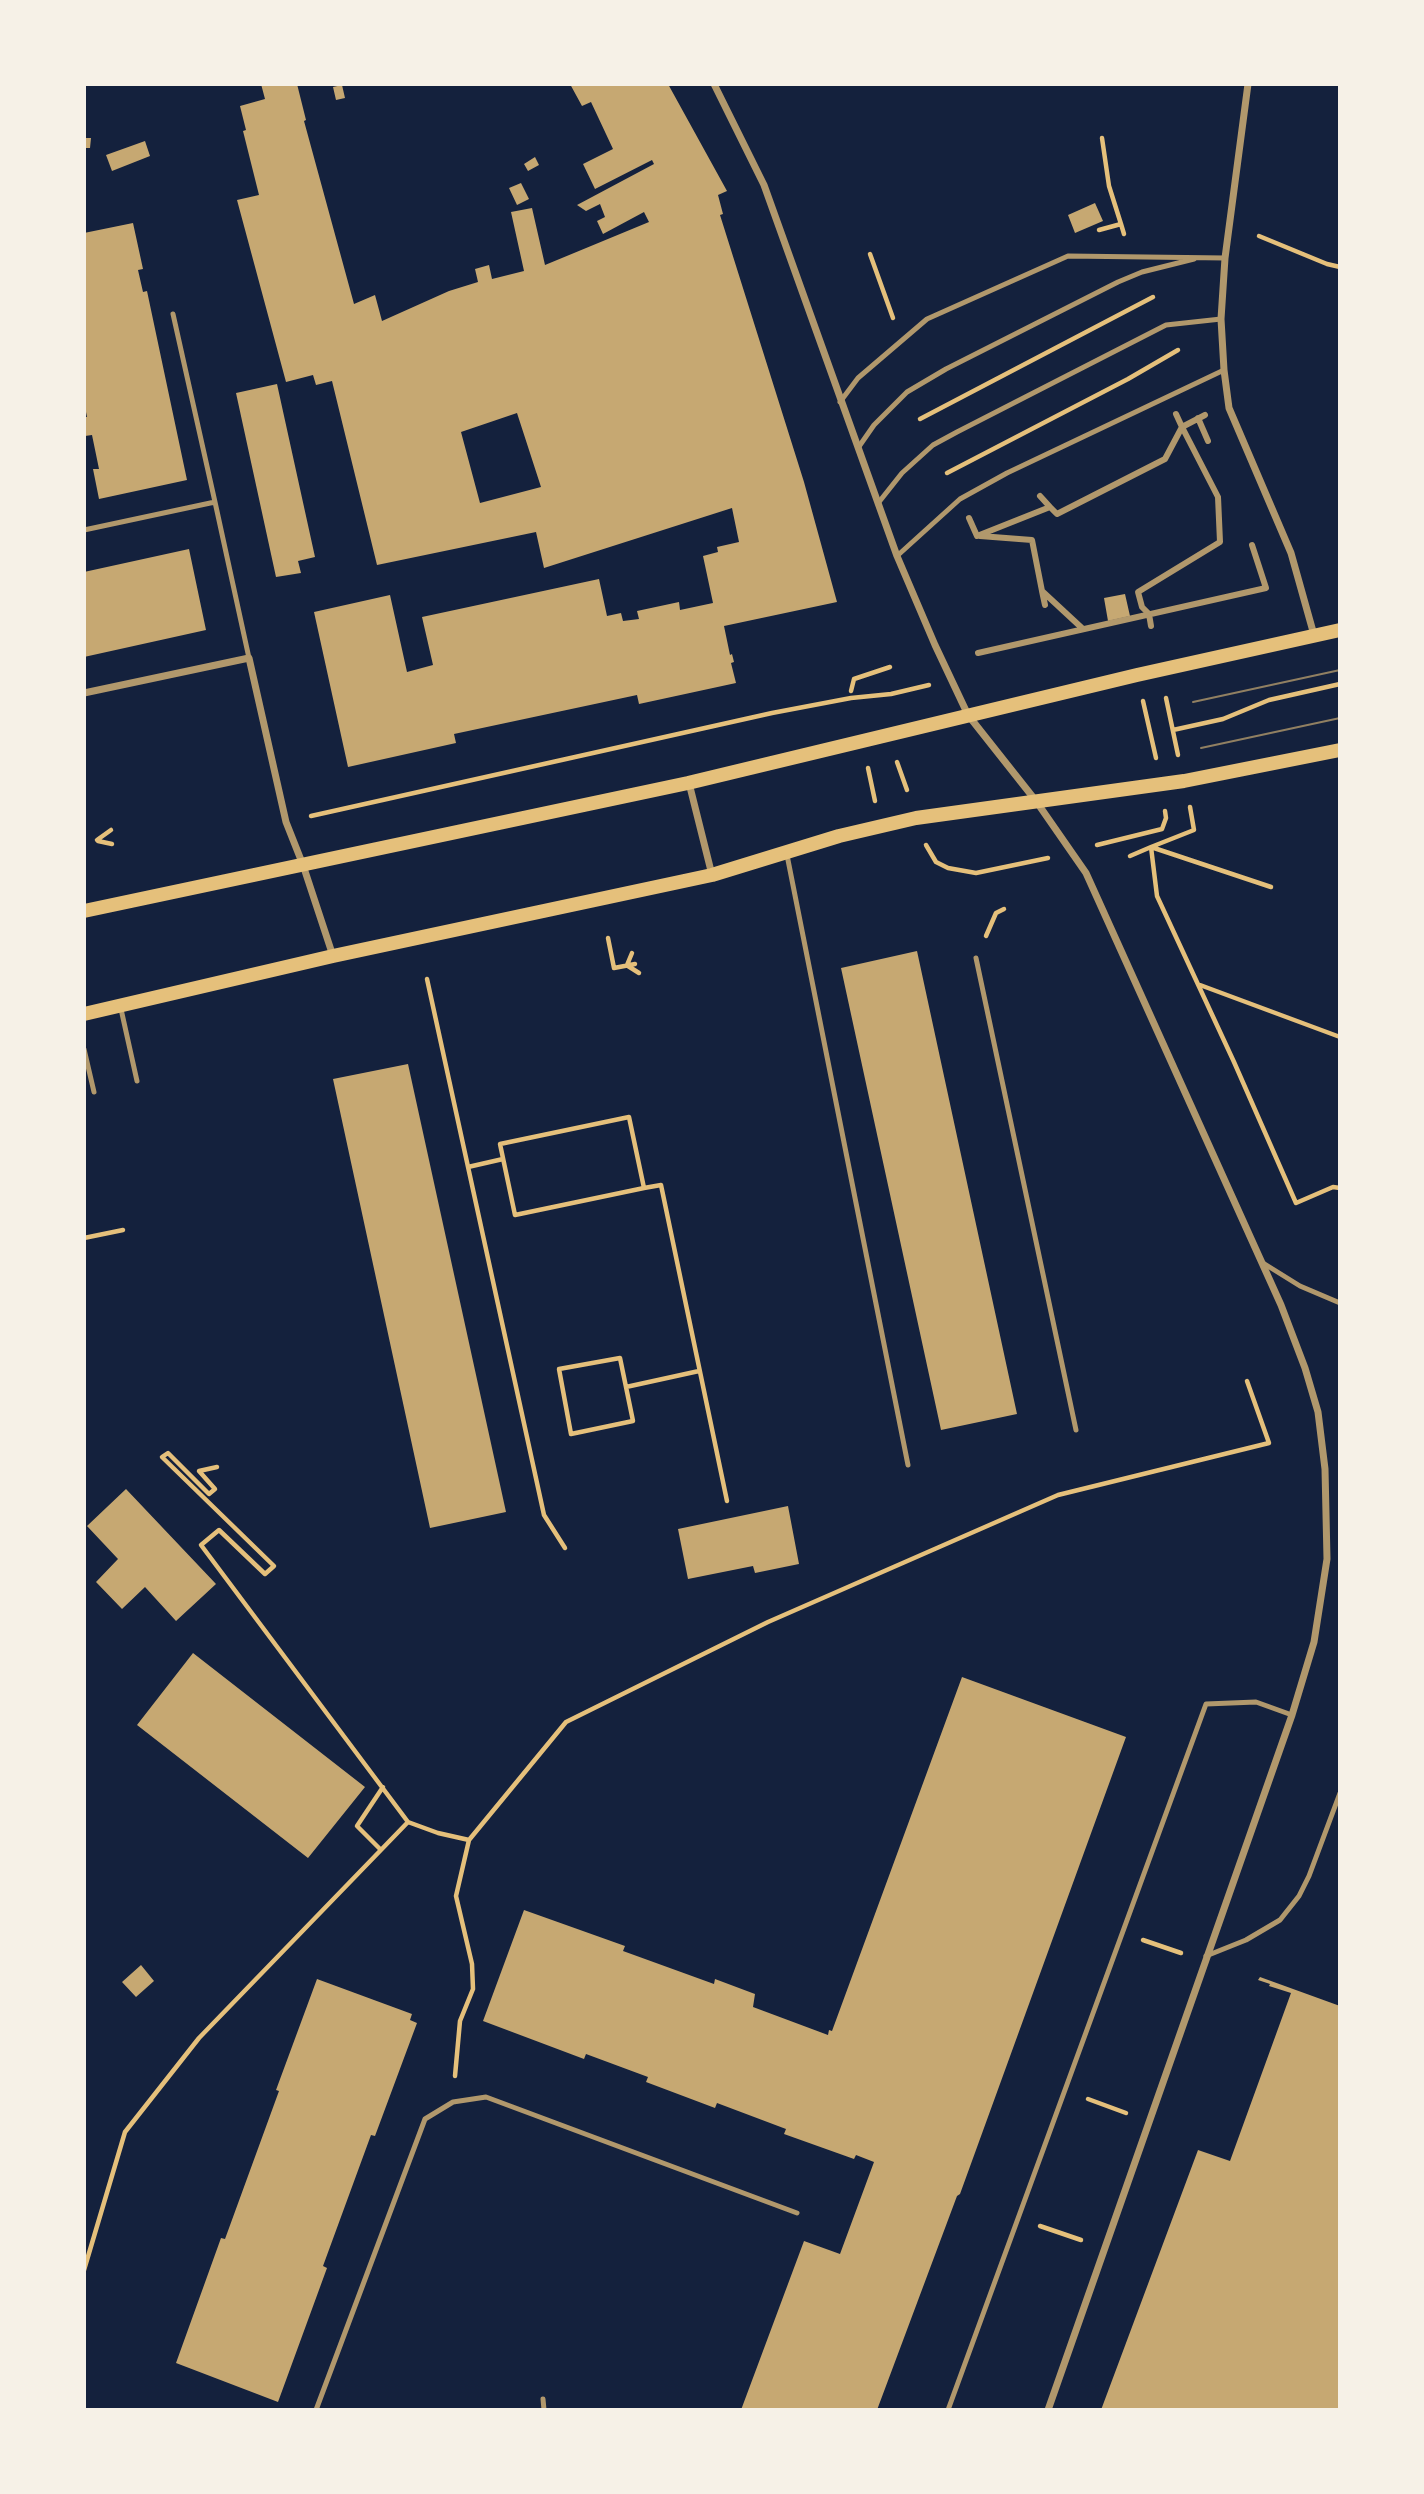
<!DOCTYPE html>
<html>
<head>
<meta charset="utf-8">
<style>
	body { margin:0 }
	#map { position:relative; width:1424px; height:2494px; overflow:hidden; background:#14213d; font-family:"Source Sans 3",sans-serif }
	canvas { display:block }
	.frame { position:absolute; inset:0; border:86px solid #f6f1e7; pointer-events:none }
</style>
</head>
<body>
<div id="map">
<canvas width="1424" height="2494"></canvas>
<div class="frame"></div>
</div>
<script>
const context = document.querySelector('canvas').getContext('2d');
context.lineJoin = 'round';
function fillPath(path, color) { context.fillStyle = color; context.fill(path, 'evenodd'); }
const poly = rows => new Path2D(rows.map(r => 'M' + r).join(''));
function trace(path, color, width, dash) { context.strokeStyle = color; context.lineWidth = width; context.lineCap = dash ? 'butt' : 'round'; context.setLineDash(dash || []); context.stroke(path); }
fillPath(poly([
	[261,84,297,84,306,120,304,121,354,304,375,295,382,321,449,291,478,282,475,269,489,265,492,279,524,271,511,212,532,208,545,265,649,222,644,212,603,234,597,221,605,217,600,204,586,211,577,205,654,164,652,160,595,189,583,164,613,149,591,102,582,106,570,84,668,84,727,191,718,195,723,214,720,215,804,482,837,602,724,626,730,655,732,654,734,662,731,663,736,683,639,704,637,695,454,734,456,743,348,767,314,612,390,595,407,672,433,665,422,617,599,579,607,616,621,613,623,621,639,619,637,611,679,602,680,610,713,603,703,556,718,552,717,547,739,542,732,508,544,568,536,532,377,565,332,381,316,385,313,375,286,382,237,200,259,195,243,131,246,130,240,106,265,99],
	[517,413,541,487,480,503,461,432],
	[342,85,345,98,336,100,333,87],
	[84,138,91,138,90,148,84,148],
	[145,141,150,156,112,171,106,155],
	[535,157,539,165,528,171,524,164],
	[521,183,529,199,517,205,509,188],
	[1095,203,1103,221,1075,233,1068,215],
	[133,223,143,269,138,270,143,292,147,291,187,480,99,499,93,469,99,469,92,435,85,436,84,430,84,417,87,417,84,402,84,233],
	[277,384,315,557,298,561,301,573,276,577,236,393],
	[189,549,206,630,84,657,84,572],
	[1125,594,1130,616,1108,621,1104,598],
	[917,951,1017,1414,941,1430,841,968],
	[408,1064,506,1512,430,1528,333,1079],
	[126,1489,216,1584,176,1621,145,1587,122,1609,96,1582,118,1559,87,1526],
	[788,1506,799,1564,755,1573,753,1566,688,1579,678,1529],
	[193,1653,365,1787,308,1858,137,1725],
	[962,1677,1126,1737,960,2194,957,2196,877,2410,741,2410,804,2241,840,2254,874,2162,856,2155,854,2159,784,2134,786,2129,717,2103,715,2108,646,2082,648,2077,586,2054,584,2059,483,2021,524,1910,625,1946,623,1951,714,1984,715,1979,755,1994,753,2007,828,2035,829,2030,832,2031],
	[141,1965,154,1981,136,1997,122,1982],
	[1260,1977,1340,2006,1340,2410,1101,2410,1198,2150,1230,2161,1291,1993,1269,1986,1270,1984,1258,1980],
	[317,1979,412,2014,410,2020,417,2023,375,2136,371,2135,323,2266,327,2268,278,2402,176,2363,221,2238,225,2239,279,2091,276,2090]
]), '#c6a872');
trace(poly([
	[1102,138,1109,186,1121,224],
	[1099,230,1121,224,1124,234],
	[1259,236,1327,264,1340,267],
	[870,254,893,318],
	[920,419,1153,297],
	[947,473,1128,379,1178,350],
	[851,691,854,679,890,667],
	[1166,698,1178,755],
	[1143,701,1156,758],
	[1173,730,1223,719,1269,700,1340,684],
	[897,762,907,790],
	[868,768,875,801],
	[1190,807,1194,830,1151,847,1157,896,1234,1062,1296,1203,1333,1187,1340,1188],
	[311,816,772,713,851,698,891,694,929,685],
	[97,840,111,830],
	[98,841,112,844],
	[926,845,936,862,948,868,976,873,1048,858],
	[1097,845,1162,829,1166,818,1165,811],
	[1130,856,1151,847,1271,887],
	[986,936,996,913,1004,909],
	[608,938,614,968,635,964],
	[627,965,632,953],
	[628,966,639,973],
	[427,979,544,1515,565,1548],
	[1200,985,1340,1037],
	[468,1167,503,1159],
	[644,1188,629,1117,500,1144,515,1215,644,1188,661,1185,727,1501],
	[84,1238,123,1230],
	[626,1387,620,1358,559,1369,571,1434,633,1421,626,1387,699,1371],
	[217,1467,199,1471,215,1489,209,1494,168,1453,162,1457,274,1566,265,1574,219,1530,201,1545,408,1822],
	[380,1849,357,1826,383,1787],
	[1143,1940,1181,1953],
	[455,2076,460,2021,473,1989,472,1964,456,1896,469,1840,566,1722,768,1622,1058,1495,1269,1443,1247,1381],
	[1088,2099,1126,2113],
	[1040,2226,1081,2240],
	[84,2270,125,2132,199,2038,408,1822,438,1833,469,1840]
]), '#e5c07b', 4.5);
trace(poly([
	[173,314,215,502],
	[840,402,858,378,927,319,1068,256,1225,258],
	[858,448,874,425,907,392,946,369,1118,282,1142,272,1194,259],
	[879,502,902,473,933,445,957,432,1166,325,1221,319],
	[84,530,215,502,249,658],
	[897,556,960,499,1007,473,1224,370],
	[787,855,908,1465],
	[976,958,1076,1430],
	[121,1009,137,1081],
	[84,1049,94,1092],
	[1263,1263,1300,1286,1340,1303],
	[1206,1956,1246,1940,1280,1920,1299,1896,1309,1876,1340,1793],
	[543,2399,544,2410],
	[316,2410,425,2119,453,2102,486,2097,797,2213],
	[948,2410,1206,1704,1256,1702,1292,1715]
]), '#b1986c', 5);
trace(poly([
	[1198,418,1208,441],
	[1040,496,1050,507],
	[969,518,977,536,1050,507,1057,514,1165,459,1182,427,1176,414],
	[980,536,1032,540,1042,591,1083,629],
	[1042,591,1045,605],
	[1151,626,1149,614,1142,607,1138,592,1220,542,1218,497,1182,427,1205,415],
	[978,653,1266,588,1252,545]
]), '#b1986c', 6);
trace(poly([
	[714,84,764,185,897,556,935,645,968,715,1036,801,1086,873,1281,1305,1305,1368,1318,1412,1325,1469,1327,1559,1314,1642,1292,1715,1048,2410],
	[1248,84,1225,258,1221,319,1224,370,1229,408,1291,553,1314,635],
	[84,693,249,658,286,822,303,865,333,956],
	[689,783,712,875]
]), '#b1986c', 7);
trace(poly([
	[84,911,688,783,1137,675,1340,630],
	[84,1014,333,956,712,875,839,836,916,818,1184,781,1340,750]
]), '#e5c07b', 14);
trace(poly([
	[1193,702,1340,670],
	[1201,748,1340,718]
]), '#918062', 2);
</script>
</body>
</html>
